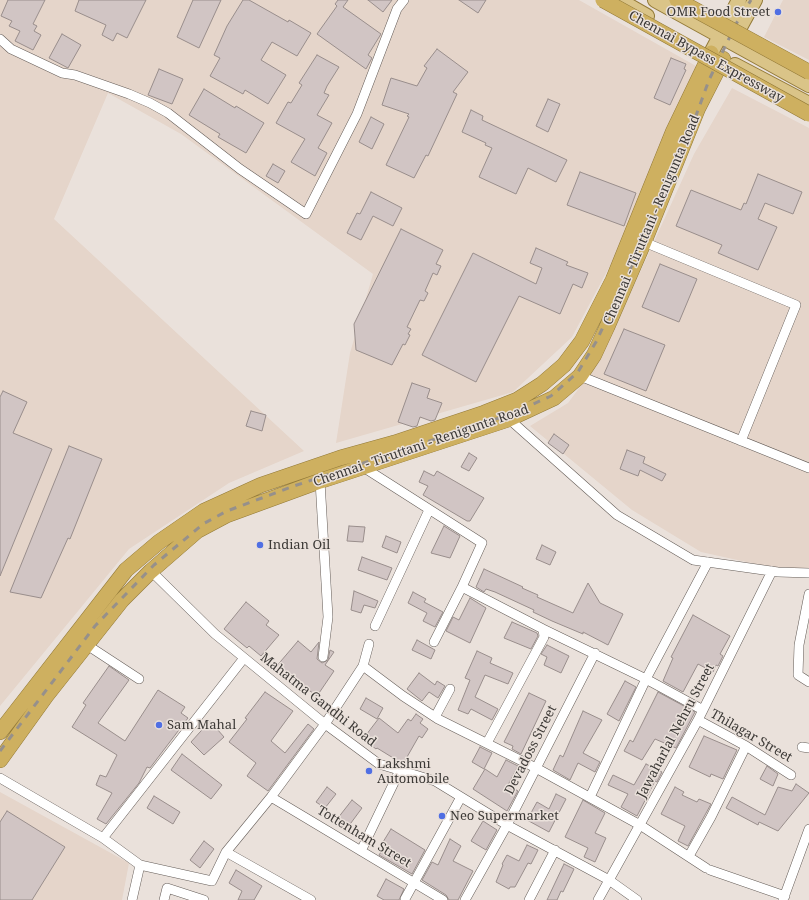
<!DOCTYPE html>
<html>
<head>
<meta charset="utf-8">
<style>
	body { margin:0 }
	canvas { display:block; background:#eae1db }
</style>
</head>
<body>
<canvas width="809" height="900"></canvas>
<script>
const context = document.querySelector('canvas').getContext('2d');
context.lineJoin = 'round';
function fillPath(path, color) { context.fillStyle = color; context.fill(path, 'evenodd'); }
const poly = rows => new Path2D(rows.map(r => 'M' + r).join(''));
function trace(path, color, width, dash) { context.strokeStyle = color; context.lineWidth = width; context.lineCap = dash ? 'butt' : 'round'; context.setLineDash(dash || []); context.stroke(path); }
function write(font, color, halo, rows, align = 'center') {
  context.font = font + ' "Noto Serif",serif'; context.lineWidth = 3; context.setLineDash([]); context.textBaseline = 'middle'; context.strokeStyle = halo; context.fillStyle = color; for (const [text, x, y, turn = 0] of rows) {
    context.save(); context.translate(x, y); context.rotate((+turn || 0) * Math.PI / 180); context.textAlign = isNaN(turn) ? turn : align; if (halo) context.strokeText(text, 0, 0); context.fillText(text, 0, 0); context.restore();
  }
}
fillPath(poly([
	[0,0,579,0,696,66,622,243,572,337,513,392,336,443,350,353,373,274,181,134,108,93,54,219,304,451,229,483,129,549,0,706],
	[783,0,809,0,809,60,764,37],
	[732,88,809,128,809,571,806,575,701,552,632,510,530,426,568,403,600,360,694,154],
	[0,792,129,863,122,900,0,900]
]), '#e5d5ca');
const building = poly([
	[8,0,45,0,33,24,37,26,34,31,41,35,33,50,15,41,20,31,9,26,12,21,1,16,8,0],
	[79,0,146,0,127,38,117,33,113,41,102,35,106,25,75,11,79,0],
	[193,0,221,0,199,48,177,37,193,0],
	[243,0,249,0,288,22,289,20,311,33,297,56,272,42,261,60,286,75,268,104,245,90,243,94,210,76,220,58,214,55,227,26,243,0],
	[338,0,348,0,343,7,381,34,368,55,372,58,366,69,317,34,337,6,335,4,338,0],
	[368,0,392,0,383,12,368,0],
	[459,0,486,0,478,13,459,0],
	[62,34,81,45,68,68,49,58,62,34],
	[437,49,468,72,453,92,457,94,428,156,426,155,414,178,386,165,409,117,407,116,409,114,382,105,391,78,417,86,427,68,424,66,437,49],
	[317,55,339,67,327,86,324,93,329,95,317,115,332,123,318,148,327,153,315,176,291,162,305,139,276,123,288,102,291,103,302,85,299,83,317,55],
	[671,58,686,64,684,69,686,70,670,105,654,98,671,58],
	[159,69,183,79,172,104,148,95,159,69],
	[204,89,235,108,236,106,264,123,246,153,218,137,220,134,189,115,204,89],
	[548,99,560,104,548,132,536,126,548,99],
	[471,110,483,116,482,120,567,160,556,182,528,168,516,194,479,177,492,148,485,145,486,143,462,132,471,110],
	[371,117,384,124,372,149,359,142,371,117],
	[273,164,285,171,278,183,266,176,273,164],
	[580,172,636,193,624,226,567,205,580,172],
	[758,174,802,192,793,214,765,203,758,219,777,227,758,270,718,253,722,245,676,226,691,190,741,210,744,203,746,204,758,174],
	[371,192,402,208,393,226,373,216,361,240,347,233,357,213,360,214,371,192],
	[401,229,443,250,436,264,441,266,437,275,433,273,425,291,428,293,424,301,420,300,407,327,411,329,408,334,410,335,405,345,403,344,392,365,356,350,354,324,401,229],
	[536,248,568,262,566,265,588,273,582,288,573,284,560,314,519,296,476,382,422,355,473,253,536,284,542,268,530,263,536,248],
	[660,264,697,279,679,322,642,307,660,264],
	[624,329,665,345,646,391,604,374,624,329],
	[412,383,430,389,427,398,442,403,435,420,431,421,420,417,417,426,413,427,398,422,412,383],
	[3,391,27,402,13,433,52,449,0,576,0,397,3,391],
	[251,411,266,415,262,431,246,426,251,411],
	[554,434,569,445,563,454,548,443,554,434],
	[69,446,102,459,70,539,68,538,41,598,10,592,69,446],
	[627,450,645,457,643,463,666,474,662,481,640,470,638,476,620,469,627,450],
	[469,453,477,458,469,471,461,467,469,453],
	[424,471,434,476,437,471,484,498,470,521,467,521,423,495,428,486,419,482,424,471],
	[349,526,365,527,363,542,347,541,349,526],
	[444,526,460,536,450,558,431,553,444,526],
	[386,536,401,542,397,553,382,547,386,536],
	[542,545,556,552,550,565,536,559,542,545],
	[362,557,392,568,387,580,358,570,362,557],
	[484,569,523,587,522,588,538,595,537,597,573,613,588,583,600,603,623,614,608,645,583,632,583,634,552,621,533,612,534,610,495,592,486,589,484,592,476,587,484,569],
	[354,591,378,601,375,608,364,605,361,613,351,610,354,591],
	[413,592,426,599,424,602,443,612,435,627,423,621,427,613,408,603,413,592],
	[470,598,486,608,470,643,446,631,453,617,459,620,470,598],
	[246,602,269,621,266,625,279,635,261,656,249,646,247,648,224,629,246,602],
	[693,615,730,636,720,654,723,656,718,666,716,665,713,672,698,664,683,692,663,681,673,658,671,657,693,615],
	[512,622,537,633,538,636,531,649,504,638,512,622],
	[417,640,435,650,431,659,412,650,417,640],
	[298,641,311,652,319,642,317,659,322,663,328,660,330,650,334,652,325,665,334,671,317,696,286,674,284,677,275,668,298,641],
	[547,645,569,656,561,673,544,665,547,657,541,654,547,645],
	[477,651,492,658,490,663,513,673,508,684,485,675,475,697,498,709,492,720,471,709,468,714,458,710,470,680,465,678,477,651],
	[109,666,129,680,98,723,125,741,158,690,185,707,181,713,188,718,150,768,147,767,139,783,106,824,97,819,112,793,96,785,100,775,106,777,117,755,72,727,86,705,83,703,109,666],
	[419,673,435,685,437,681,445,686,438,698,429,692,422,701,407,689,419,673],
	[625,681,636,687,619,721,607,714,625,681],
	[265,692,293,711,271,741,285,753,308,724,314,729,268,791,247,776,256,763,229,742,247,719,245,718,265,692],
	[658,692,695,712,676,748,655,739,642,760,624,751,630,740,633,742,658,692],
	[529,693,546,701,521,754,512,749,513,746,504,742,529,693],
	[366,698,383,708,377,719,360,709,366,698],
	[583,711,602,720,583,753,600,762,595,772,578,763,570,780,553,770,560,755,563,757,583,711],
	[416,714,423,719,420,723,428,729,422,738,419,736,403,764,377,748,376,749,363,739,379,718,398,733,408,719,411,721,416,714],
	[210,721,224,737,204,755,191,742,210,721],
	[704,736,737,750,723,779,711,774,710,777,689,767,704,736],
	[480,747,492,753,484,769,472,762,480,747],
	[182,754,222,785,211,799,171,770,182,754],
	[506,760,518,766,508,785,518,791,507,811,473,789,485,769,497,777,506,760],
	[646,764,662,772,657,782,655,781,637,816,621,807,628,794,608,785,613,775,634,785,646,764],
	[767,766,778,774,773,786,760,779,767,766],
	[796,784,809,793,778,831,759,822,758,825,726,808,732,797,765,815,778,787,792,791,796,784],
	[327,787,336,794,325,808,316,802,327,787],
	[675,787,684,792,682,795,697,802,699,799,711,804,688,846,678,841,685,826,661,814,675,787],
	[556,794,566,799,549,832,527,820,537,802,549,809,556,794],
	[154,796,180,812,173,824,147,808,154,796],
	[352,800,362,808,345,831,334,823,352,800],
	[583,800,605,813,595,833,606,838,595,862,584,857,588,848,565,837,583,800],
	[7,811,65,847,32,900,0,900,0,822,7,811],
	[483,821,497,830,486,850,471,841,483,821],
	[391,829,425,850,412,874,379,855,386,844,383,842,391,829],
	[450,839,461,846,453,861,473,871,458,900,449,900,446,895,422,880,432,862,438,865,450,839],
	[204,841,214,849,200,868,190,860,204,841],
	[527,845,538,850,531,864,528,863,515,887,510,887,509,889,496,882,503,865,502,864,507,855,519,861,527,845],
	[564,864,574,869,563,892,561,891,557,900,547,900,564,864],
	[236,870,262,886,254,900,238,900,242,891,229,883,236,870],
	[386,879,404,889,399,900,384,900,377,896,386,879]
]);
fillPath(building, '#d1c5c4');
trace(building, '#998e8c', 1);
const minor = poly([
	[0,39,11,49,62,73,75,75,129,94,150,103,168,113,240,169,306,214,357,114,397,9,404,0],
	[644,242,796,305,741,441],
	[580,376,809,468],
	[509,419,617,515,693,560,778,572,809,573],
	[363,467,482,543,462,587,543,629,544,637,487,743],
	[320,481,328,617,323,657],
	[151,571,215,634,325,724,379,764,435,781,507,825,609,880,637,900],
	[809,594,799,645,798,675,809,682],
	[375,626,429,510],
	[543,629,646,679,703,710],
	[434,642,462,587],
	[87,645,139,679],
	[363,666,403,696,438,719,536,768,640,825,706,868],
	[435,717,450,689],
	[698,720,746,746,791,775],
	[802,747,809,748],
	[0,778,103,838,140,865,212,881,226,852,271,797,325,724,363,666,369,644],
	[271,797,443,900],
	[590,797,646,679,708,562],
	[103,838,244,658],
	[361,851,400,770],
	[226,852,311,900],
	[689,856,711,817,746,746],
	[710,870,785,896],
	[405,899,461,797],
	[132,900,140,865],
	[164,900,167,888,204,900],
	[465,900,507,825,595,653],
	[529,900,555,850],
	[598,900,698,720,772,571],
	[783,900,809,829]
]);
const primary = poly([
	[619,0,647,16],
	[655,0,809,85],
	[732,42,755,0],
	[711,53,739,0],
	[735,65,809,104]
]);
const trunk = poly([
	[0,732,126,570,159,542,204,511,261,485,340,458,394,443,484,413,517,400,542,384,564,365,582,341,613,280,673,132,711,53],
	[0,760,46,696,122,600,151,571,197,531,227,515,320,481,509,419,554,398,580,376,594,355,607,327,644,242,698,108,723,59]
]);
trace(minor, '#655d58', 10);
trace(primary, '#937a38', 16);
trace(trunk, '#937a38', 16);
trace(minor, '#fff', 9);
trace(primary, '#dac488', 14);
trace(trunk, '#ceb060', 15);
trace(poly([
	[0,751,95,626,154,565,203,524,227,511,294,486,511,414,551,396,578,372,596,342,674,176,709,80,736,24,751,0]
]), '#96908b', 3, [7, 7]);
const trunkBridge = poly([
	[603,0,809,114],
	[677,0,809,72]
]);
trace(trunkBridge, '#937a38', 16, []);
trace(trunkBridge, '#ceb060', 15);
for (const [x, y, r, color] of [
	[778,12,4,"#506fe3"],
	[260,545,4,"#506fe3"],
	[159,725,4,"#506fe3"],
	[369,771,4,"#506fe3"],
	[442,816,4,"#506fe3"]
]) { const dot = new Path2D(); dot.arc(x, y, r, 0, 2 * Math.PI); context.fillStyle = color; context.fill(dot); trace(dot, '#eae1db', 1.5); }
write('13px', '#3c3936', '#eae1db', [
	["OMR Food Street",770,12,"right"],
	["Indian Oil",268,545],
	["Sam Mahal",167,725],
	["Lakshmi",377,764],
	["Automobile",377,779],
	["Neo Supermarket",450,816]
], 'left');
write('13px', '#3c3936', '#eae1db', [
	["Chennai Bypass Expressway",706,57,29],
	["Chennai - Tiruttani - Renigunta Road",652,220,-67],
	["Chennai - Tiruttani - Renigunta Road",421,446,-19],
	["Mahatma Gandhi Road",318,700,38],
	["Jawaharlal Nehru Street",676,731,-62],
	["Thilagar Street",751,736,30],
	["Devadoss Street",531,750,-63],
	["Tottenham Street",364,837,31]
]);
</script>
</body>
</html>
